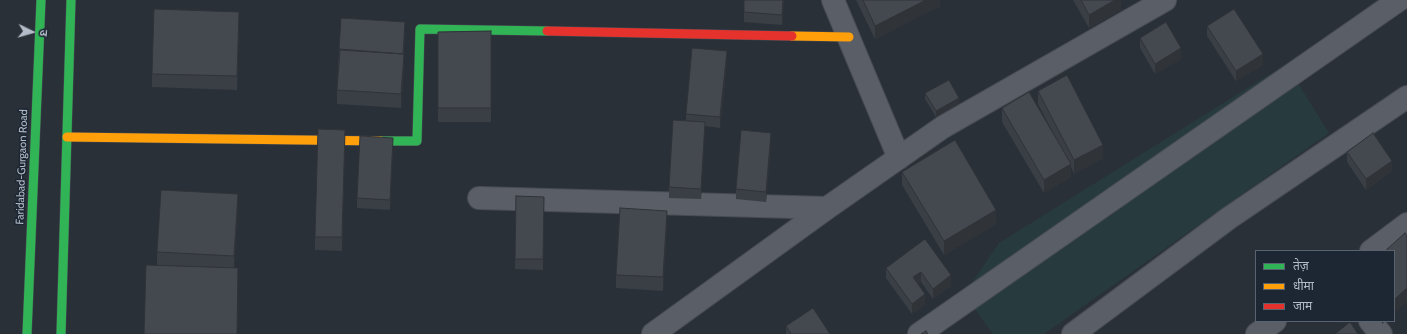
<!DOCTYPE html>
<html>
<head>
<meta charset="utf-8">
<style>
	body { margin:0 }
	#map { position:relative; width:1407px; height:334px; overflow:hidden; background:#2a3038; font-family:Cabin,"Noto Sans Devanagari",sans-serif }
	canvas { display:block }
	.legend { position:absolute; left:1255px; top:250px; width:140px; height:72px; box-sizing:border-box; background:#1d2633; border:1px solid #59626f; margin:0; padding:5px 7px; list-style:none; font-size:12px; color:#b4bcc9 }
	.legend li { display:flex; align-items:center; gap:8px; height:20px }
	.legend b { width:20px; border:1px solid #59626f }
	.north { position:absolute; left:12px; top:12px; width:40px; height:40px; -webkit-text-stroke:3px #1d2633; paint-order:stroke; rotate:95deg; font-size:11px; font-weight:700; line-height:16px; text-align:center; color:#b4bcc9 }
	.north::after { content:''; display:block; margin:auto; width:14px; height:18px; background:#b4bcc9; clip-path:polygon(50% 0,100% 100%,50% 72%,0 100%) }
</style>
</head>
<body>
<div id="map">
<canvas width="1407" height="334"></canvas>
<ul class="legend">
<li><b style="height:5px;background:#30b455"></b>तेज़</li>
<li><b style="height:5px;background:#ff9f0a"></b>धीमा</li>
<li><b style="height:5px;background:#e5322d"></b>जाम</li>
</ul>
<div class="north">उ</div>
</div>
<script>
const context = document.querySelector('canvas').getContext('2d');
context.lineJoin = 'round';
function fillPath(path, color) { context.fillStyle = color; context.fill(path, 'evenodd'); }
const poly = rows => new Path2D(rows.map(r => 'M' + r).join(''));
function trace(path, color, width, dash) { context.strokeStyle = color; context.lineWidth = width; context.lineCap = dash ? 'butt' : 'round'; context.setLineDash(dash || []); context.stroke(path); }
function write(font, color, halo, rows, align = 'center') {
  context.font = font + ' Cabin,sans-serif'; context.lineWidth = 3; context.setLineDash([]); context.textBaseline = 'middle'; context.strokeStyle = halo; context.fillStyle = color; for (const [text, x, y, turn = 0] of rows) {
    context.save(); context.translate(x, y); context.rotate((+turn || 0) * Math.PI / 180); context.textAlign = isNaN(turn) ? turn : align; if (halo) context.strokeText(text, 0, 0); context.fillText(text, 0, 0); context.restore();
  }
}
fillPath(poly([
	[1286,64,1329,133,1044,334,993,334,964,294,999,243]
]), '#273a3e');
const street = poly([
	[833,0,899,158],
	[479,198,827,208],
	[1371,251,1407,224],
	[1370,321,1381,334],
	[653,334,827,208,943,127,1165,0],
	[919,334,1399,0],
	[1073,334,1229,218,1407,97],
	[1257,334,1275,321]
]);
const fast = poly([
	[381,141,417,141,420,29,547,31],
	[27,334,41,0],
	[61,334,71,0]
]);
const slow = poly([
	[792,36,849,37],
	[67,137,381,141]
]);
const jam = poly([
	[547,31,792,36]
]);
trace(street, '#484c53', 24);
trace(fast, '#484c53', 10);
trace(slow, '#484c53', 10);
trace(jam, '#484c53', 10);
trace(street, '#5a5e66', 22);
trace(fast, '#30b455', 9);
trace(slow, '#ff9f0a', 9);
trace(jam, '#e5322d', 9);
fillPath(poly([
	[744,0,784,0,782,25,744,22],
	[856,0,940,0,940,6,875,39],
	[1073,0,1121,0,1121,10,1089,28],
	[239,25,237,90,152,87,152,74],
	[1207,26,1263,65,1236,81,1207,36],
	[491,31,491,122,438,122,438,32],
	[405,33,404,54,404,67,401,108,337,104,337,90,339,49],
	[1140,38,1181,59,1155,74,1140,48],
	[727,61,720,128,705,126,701,199,669,198,669,187,686,121,686,114],
	[1038,91,1103,158,1074,174,1071,167,1071,177,1044,193,1002,122,1002,108,1052,131,1038,104],
	[925,93,959,103,936,117,925,99],
	[771,143,766,202,736,199,736,189],
	[345,144,342,251,315,250,315,237],
	[393,148,390,210,357,208,357,198],
	[1347,152,1392,171,1366,190,1347,162],
	[902,172,996,224,944,255,902,185],
	[516,196,544,197,543,270,515,269],
	[238,208,234,268,238,281,157,265,157,252],
	[667,224,663,291,616,288,616,275],
	[925,239,951,286,933,299,921,282,918,284,925,304,912,314,886,278,886,268],
	[786,326,830,334,786,334]
]), '#3a3f45');
fillPath(poly([
	[783,0,784,0,782,25,782,15],
	[926,0,940,0,940,6,875,39,875,26],
	[1115,0,1121,0,1121,10,1089,28,1089,15],
	[239,12,239,25,237,90,237,76],
	[405,22,405,33,403,64,403,54],
	[1181,48,1181,59,1155,74,1155,64],
	[727,51,727,61,720,128,720,117],
	[404,54,404,67,401,108,401,94],
	[1263,54,1263,65,1236,81,1236,71],
	[959,98,959,103,936,117,936,111],
	[705,122,705,133,701,199,701,189],
	[345,130,345,144,342,251,342,237],
	[771,133,771,143,766,202,766,192],
	[393,138,393,148,390,210,390,200],
	[1103,145,1103,158,1074,174,1074,160],
	[1392,161,1392,171,1366,190,1366,179],
	[1071,164,1071,177,1044,193,1044,180],
	[238,194,238,208,234,270,234,256],
	[996,210,996,224,944,255,944,241],
	[667,211,667,224,663,291,663,277],
	[921,272,921,282,913,288,913,277],
	[951,275,951,286,933,299,933,289],
	[1407,288,1407,302,1394,313,1394,300],
	[925,294,925,304,912,314,912,304],
	[1382,321,1385,321,1382,324]
]), '#303338');
const building = poly([
	[744,0,783,0,782,15,744,12,744,0],
	[863,0,926,0,875,26,863,0],
	[1081,0,1115,0,1089,15,1081,0],
	[154,9,239,12,237,76,152,74,154,9],
	[1234,9,1263,54,1236,71,1207,26,1234,9],
	[341,18,405,22,403,54,339,49,341,18],
	[1166,22,1181,48,1155,64,1140,38,1166,22],
	[491,31,491,108,438,108,438,32,491,31],
	[692,48,727,51,720,117,686,114,692,48],
	[340,50,404,54,401,94,337,90,340,50],
	[1067,75,1103,145,1074,160,1038,91,1067,75],
	[949,80,959,98,936,111,925,93,949,80],
	[1029,92,1071,164,1044,180,1002,108,1029,92],
	[673,120,705,122,701,189,669,187,673,120],
	[318,129,345,130,342,237,315,237,318,129],
	[741,130,771,133,766,192,736,189,741,130],
	[1373,133,1392,161,1366,179,1347,152,1373,133],
	[360,136,393,138,390,200,357,198,360,136],
	[955,140,996,210,944,241,902,172,955,140],
	[161,190,238,194,234,256,157,252,161,190],
	[516,196,544,197,543,259,515,259,516,196],
	[620,208,667,211,663,277,616,275,620,208],
	[1405,233,1407,236,1407,288,1394,300,1394,251,1385,251,1405,233],
	[925,239,951,275,933,289,921,272,913,277,925,294,912,304,886,268,925,239],
	[146,265,238,268,237,334,144,334,146,265],
	[813,308,830,334,791,334,786,326,813,308],
	[1350,322,1358,334,1335,334,1350,322],
	[926,331,928,334,921,334,926,331]
]);
fillPath(building, '#444950');
trace(building, '#303338', 1);
write('11px', '#b4bcc9', '#1d2633', [
	["Faridabad-Gurgaon Road",22,167,-88]
]);
</script>
</body>
</html>
